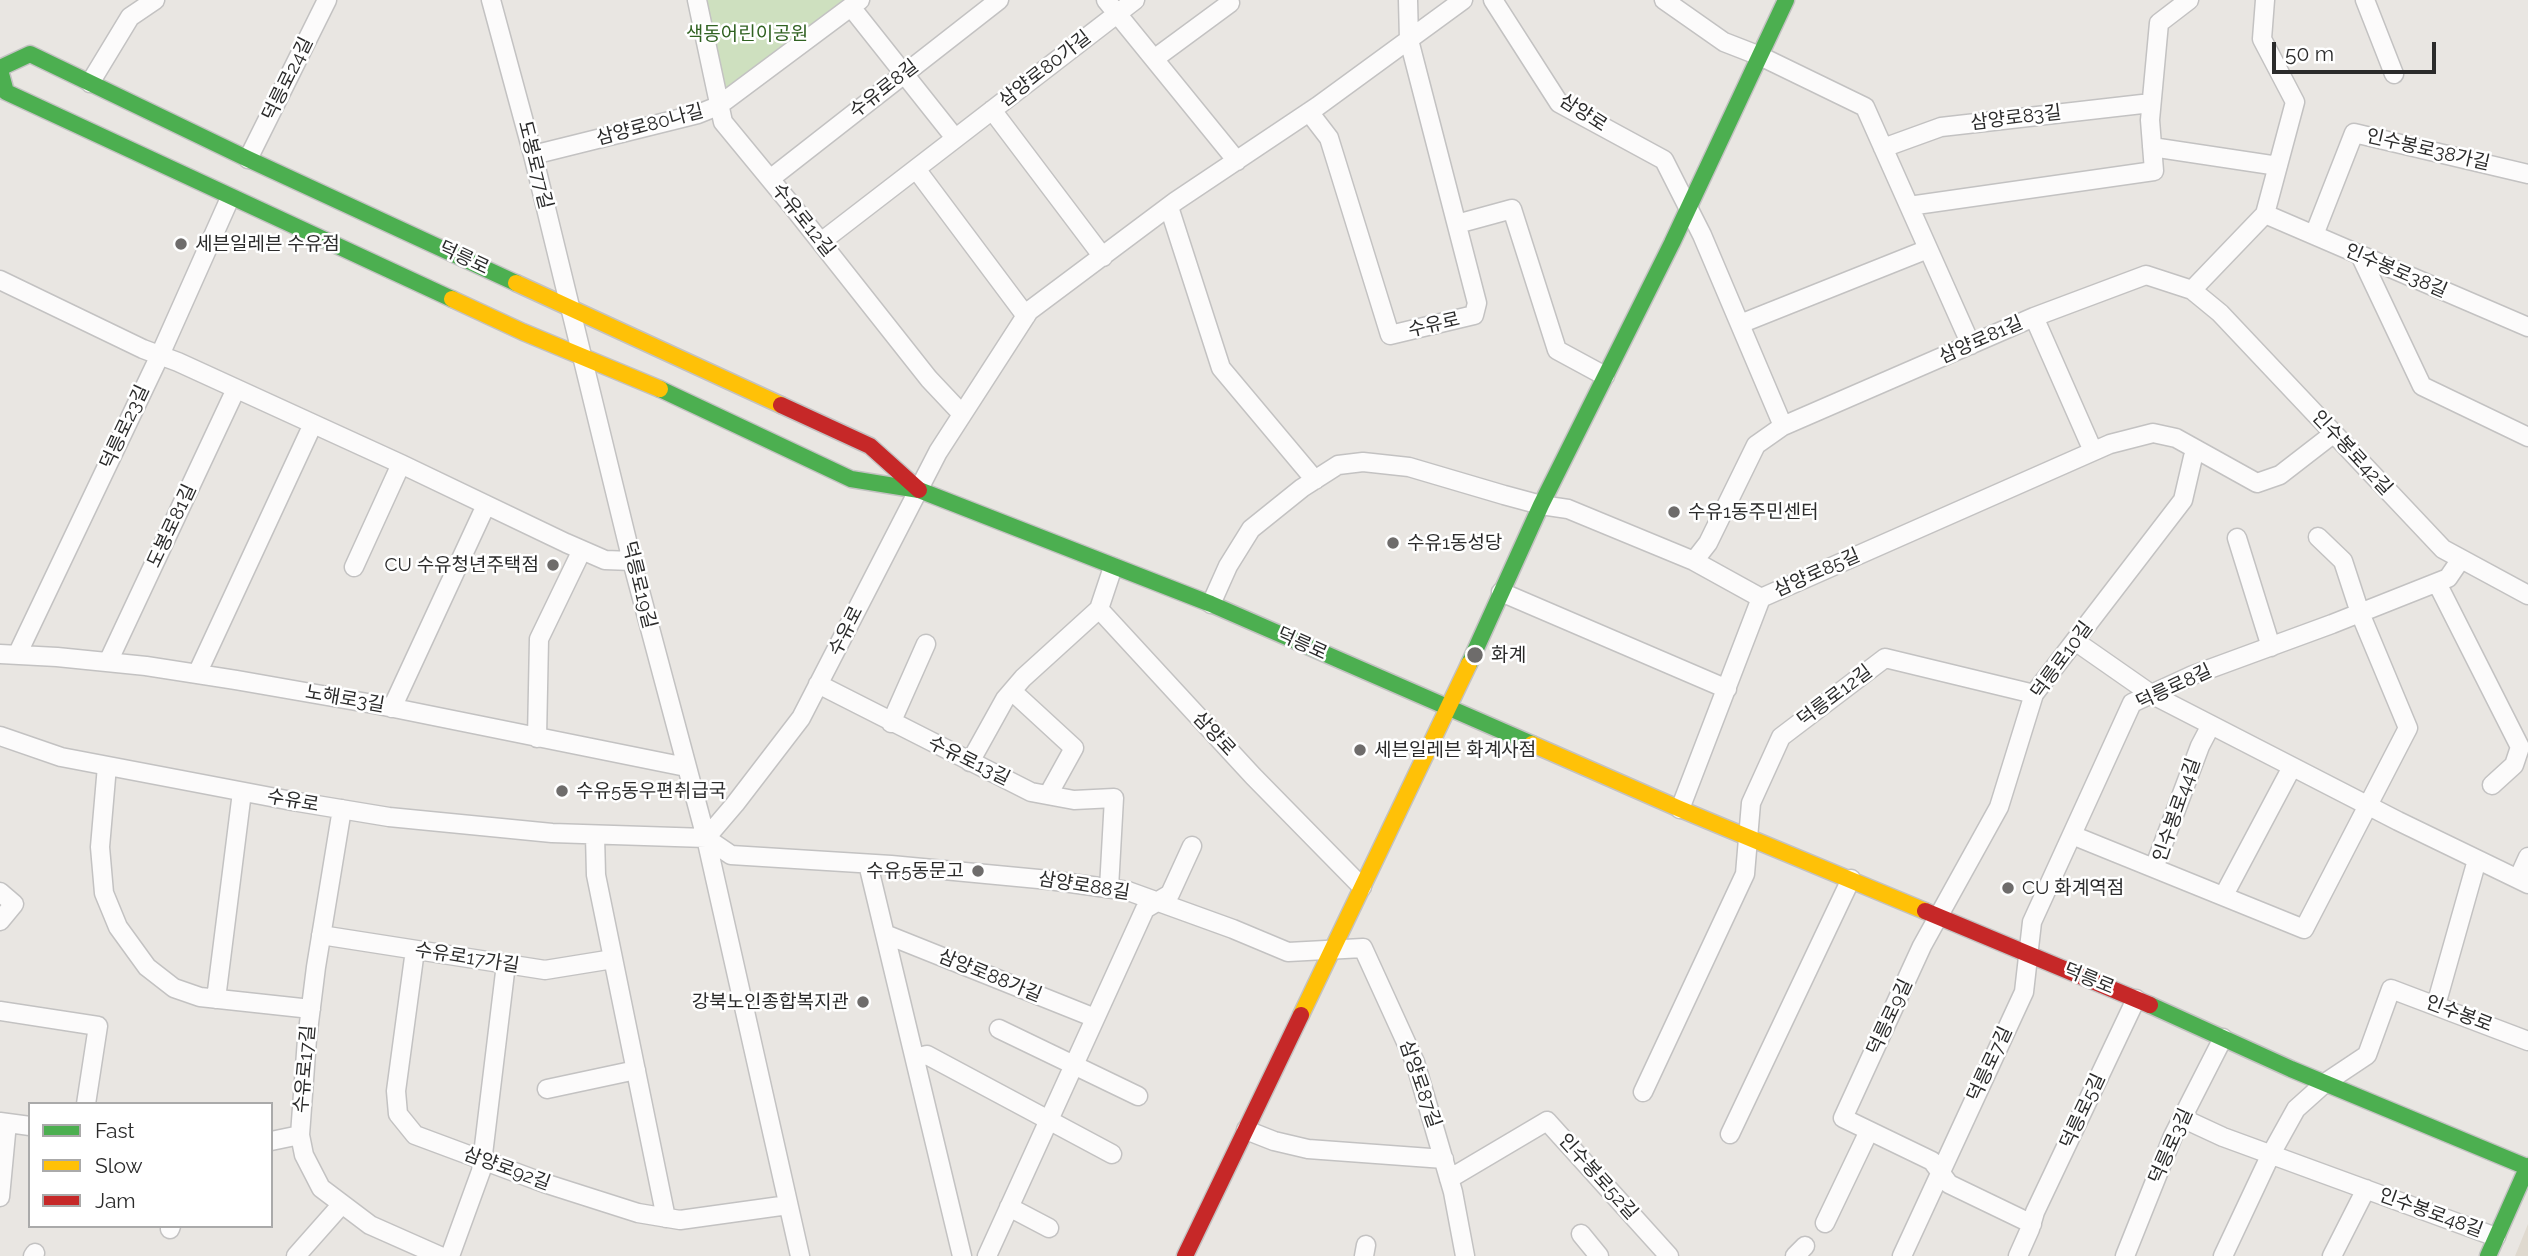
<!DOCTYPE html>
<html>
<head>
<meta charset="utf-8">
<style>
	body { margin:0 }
	#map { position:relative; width:2528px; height:1256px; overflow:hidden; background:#e9e6e2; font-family:Raleway,sans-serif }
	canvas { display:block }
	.legend { position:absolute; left:28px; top:1102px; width:245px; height:126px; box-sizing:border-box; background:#fff; border:2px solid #aaa; margin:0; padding:9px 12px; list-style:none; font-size:21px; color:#2b2b2b }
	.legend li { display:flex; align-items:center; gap:14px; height:35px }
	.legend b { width:35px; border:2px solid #aaa }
	.scale { position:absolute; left:2272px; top:42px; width:164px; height:32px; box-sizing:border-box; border:4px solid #2b2b2b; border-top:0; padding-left:9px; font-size:21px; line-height:24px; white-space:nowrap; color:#2b2b2b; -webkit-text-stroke:5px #fff; paint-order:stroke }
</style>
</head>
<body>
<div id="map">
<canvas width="2528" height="1256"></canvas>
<ul class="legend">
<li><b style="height:9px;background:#4caf50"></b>Fast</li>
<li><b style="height:9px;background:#ffc107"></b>Slow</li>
<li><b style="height:9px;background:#c62828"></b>Jam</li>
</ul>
<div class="scale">50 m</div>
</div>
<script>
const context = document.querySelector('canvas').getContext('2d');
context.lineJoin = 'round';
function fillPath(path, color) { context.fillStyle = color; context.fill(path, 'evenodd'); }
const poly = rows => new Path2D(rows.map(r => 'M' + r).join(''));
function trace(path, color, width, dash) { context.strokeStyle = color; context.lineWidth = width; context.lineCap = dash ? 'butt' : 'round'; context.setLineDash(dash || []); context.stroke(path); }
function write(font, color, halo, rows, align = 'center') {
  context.font = font + ' Raleway,"Noto Sans KR",sans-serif'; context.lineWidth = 5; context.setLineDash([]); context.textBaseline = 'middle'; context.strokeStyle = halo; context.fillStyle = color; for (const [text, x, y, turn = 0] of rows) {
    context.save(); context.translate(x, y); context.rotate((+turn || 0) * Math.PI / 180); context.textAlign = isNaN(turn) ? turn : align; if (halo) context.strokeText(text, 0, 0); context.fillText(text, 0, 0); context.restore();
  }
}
fillPath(poly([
	[2528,1224,2528,1256,2515,1256]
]), '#dfd9cf');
fillPath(poly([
	[707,0,845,0,724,92]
]), '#cee0bf');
const street = poly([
	[491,0,533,155,632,561,706,838,800,1256],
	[697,0,723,122,793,207,929,379,962,414],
	[1106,0,1237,161],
	[1493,0,1559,103,1664,160,1702,235,1783,426],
	[1664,0,1724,42,1760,56,1865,107,1971,345],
	[2365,0,2394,74],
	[851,7,955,138],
	[1154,59,1230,3],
	[90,83,130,17,155,0],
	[992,110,1103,257],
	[1309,112,1329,138,1390,335,1474,315,1477,303,1409,40,1408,0],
	[2152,147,2278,166],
	[1883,148,1941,127,2151,103],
	[533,155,698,114,718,106,860,0],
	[248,159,327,0],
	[916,169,1026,316],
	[770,179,999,0],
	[1909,206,2154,171,2150,120,2159,23,2189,0],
	[1169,207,1221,368,1315,480],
	[2265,214,2528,327],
	[1457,224,1512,209,1557,350,1605,376],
	[2314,235,2354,133,2528,174],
	[821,242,1135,0],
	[2360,255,2422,386,2528,437],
	[0,280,143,349,178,362,401,464,566,543,605,560,632,561],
	[2192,290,2265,214,2295,102,2262,39,2265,0],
	[2034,317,2093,451],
	[1740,324,1928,249],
	[2237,538,2271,647],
	[1694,561,1708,543,1756,445,1783,426,2034,317,2146,275,2192,290,2220,313,2443,549,2528,595],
	[354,567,401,464],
	[1113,567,1099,609,1253,776,1362,887],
	[2437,583,2520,747,2514,765,2492,785],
	[1501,592,1727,689],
	[1761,598,2110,444,2153,433,2176,438,2257,483,2280,475,2333,434],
	[1211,604,1228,566,1251,529,1302,488,1338,465,1363,462,1409,467,1504,495,1541,505,1568,509,1694,561,1761,598],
	[2075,641,2151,694,2398,821,2528,884],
	[0,654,57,657,146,666,236,680,379,705,686,767],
	[17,655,160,355,230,198],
	[108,662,236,389],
	[197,674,313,424],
	[818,684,1031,792,1074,800,1114,798,1109,888],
	[1012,691,1074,748,1048,795],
	[392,708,486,505],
	[891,723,926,644],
	[0,736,61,757,292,801,389,817,552,833,706,838],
	[537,738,539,639,582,550],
	[970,762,1005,699,1023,678,1099,609],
	[107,766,100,847,104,893,118,927,147,967,174,988,200,997,311,1009],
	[342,809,316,967,307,1039,300,1135,304,1155,321,1188,370,1225,440,1256],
	[1680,809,1761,598],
	[595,835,596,875,666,1218],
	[2072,835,2304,929,2408,728,2360,613,2343,561,2318,537],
	[706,838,735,804,801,718,938,452,1029,311,1176,201,1318,106,1463,0],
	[706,838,731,855,891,865,1049,880,1128,891,1233,929,1288,952,1363,948,1415,1062,1453,1192,1465,1256],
	[868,864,962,1256],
	[2154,868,2200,746,2211,725],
	[2518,879,2528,857],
	[0,892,14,904,0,921],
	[2224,895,2292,767],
	[885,934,1095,1018],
	[321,935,545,970,613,959],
	[415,950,396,1091,398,1114,415,1135,544,1183,638,1213,680,1220,788,1205],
	[216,999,242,792],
	[2436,1005,2477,860],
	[0,1011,98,1026,86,1104],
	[999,1029,1138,1096],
	[915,1058,927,1055,1112,1154],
	[547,1089,636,1070],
	[1643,1092,1745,874,1751,803,1781,737,1885,658,2034,694],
	[2182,1118,2223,1137,2496,1237],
	[0,1122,30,1126],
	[1246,1130,1274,1141,1308,1149,1444,1159],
	[1730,1134,1851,879],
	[271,1141,300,1135],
	[1449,1179,1547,1121,1669,1256],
	[0,1197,7,1123],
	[1009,1207,1049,1228],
	[1825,1223,1869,1131],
	[2032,1224,1949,1184,1932,1161,1843,1118,1922,946,1999,807,2034,694,2183,500,2193,457],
	[170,1229,171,1226],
	[1581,1234,1599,1256],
	[33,1256,35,1253],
	[296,1256,342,1204],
	[450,1256,481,1171,506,964],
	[987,1256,1145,909,1170,894,1192,846],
	[1364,1256,1366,1245],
	[1795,1256,1805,1246],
	[1902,1256,2024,992,2032,922,2132,703,2193,675,2332,624,2448,578,2461,559],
	[2018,1256,2030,1229,2035,1212,2136,999],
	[2125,1256,2173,1136,2223,1038],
	[2223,1256,2271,1154,2296,1109,2325,1083,2367,1055,2391,989,2528,1041],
	[2332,1256,2366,1189]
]);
const fast = poly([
	[0,68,30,54,248,159,516,283],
	[0,70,6,92,452,299],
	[660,389,851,479,919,490,1211,604,1532,744],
	[1469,664,1541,505,1672,243,1786,0],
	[2150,1005,2291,1069,2527,1167],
	[2488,1256,2528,1166]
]);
const slow = poly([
	[516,283,781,405],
	[452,299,523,332,660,389],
	[1532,744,1680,809,1925,911],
	[1301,1015,1469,664]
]);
const jam = poly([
	[781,405,870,446,919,490],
	[1925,911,2150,1005],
	[1185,1256,1301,1015]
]);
trace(street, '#c3c2c2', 21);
trace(fast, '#c3c2c2', 19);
trace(slow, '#c3c2c2', 19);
trace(jam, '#c3c2c2', 19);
trace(street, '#fcfbfb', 18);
trace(fast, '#4caf50', 16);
trace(slow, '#ffc107', 16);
trace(jam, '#c62828', 16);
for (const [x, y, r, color] of [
	[181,244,7,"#6e6c6b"],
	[1674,512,7,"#6e6c6b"],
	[1393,543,7,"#6e6c6b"],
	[553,565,7,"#6e6c6b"],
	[1475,655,9,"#6e6c6b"],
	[1360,750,7,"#6e6c6b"],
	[562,791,7,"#6e6c6b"],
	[978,871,7,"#6e6c6b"],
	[2008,888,7,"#6e6c6b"],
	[863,1002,7,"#6e6c6b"]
]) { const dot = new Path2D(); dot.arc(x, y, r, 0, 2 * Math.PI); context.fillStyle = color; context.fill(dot); trace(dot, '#fff', 2.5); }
write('19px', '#316222', '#fff', [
	["색동어린이공원",747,34]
]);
write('19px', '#2b2b2b', '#fff', [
	["삼양로80가길",1045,69,-38],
	["덕릉로24길",288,79,-64],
	["수유로8길",884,89,-38],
	["삼양로",1583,113,33],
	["삼양로83길",2016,118,-7],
	["삼양로80나길",650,125,-15],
	["인수봉로38가길",2428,150,13],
	["도봉로77길",535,165,76],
	["수유로12길",803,220,51],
	["덕릉로",464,258,25],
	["인수봉로38길",2396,271,23],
	["수유로",1434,325,-13],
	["삼양로81길",1981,340,-24],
	["덕릉로23길",125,427,-65],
	["인수봉로42길",2352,453,47],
	["도봉로81길",172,526,-65],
	["삼양로85길",1817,573,-24],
	["덕릉로19길",639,585,76],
	["수유로",846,631,-63],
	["덕릉로",1302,644,24],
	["덕릉로10길",2062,660,-54],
	["덕릉로8길",2174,687,-25],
	["덕릉로12길",1835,696,-37],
	["노해로3길",345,699,10],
	["삼양로",1214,734,47],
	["수유로13길",969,761,26],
	["수유로",293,801,10],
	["인수봉로44길",2177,810,-71],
	["삼양로88길",1084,886,9],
	["수유로17가길",467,958,9],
	["삼양로88가길",990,976,22],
	["덕릉로",2089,979,22],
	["인수봉로",2459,1014,21],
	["덕릉로9길",1890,1017,-65],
	["덕릉로7길",1990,1064,-65],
	["수유로17길",305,1069,-85],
	["삼양로87길",1420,1084,71],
	["덕릉로5길",2083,1111,-65],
	["덕릉로3길",2171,1146,-66],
	["삼양로92길",507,1169,20],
	["인수봉로52길",1598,1177,48],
	["인수봉로48길",2431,1213,20]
]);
write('19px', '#2b2b2b', '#fff', [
	["세븐일레븐 수유점",195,244],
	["수유1동주민센터",1688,512],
	["수유1동성당",1407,543],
	["CU 수유청년주택점",539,565,"right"],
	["화계",1491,655],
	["세븐일레븐 화계사점",1374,750],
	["수유5동우편취급국",576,791],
	["수유5동문고",964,871,"right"],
	["CU 화계역점",2022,888],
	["강북노인종합복지관",849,1002,"right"]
], 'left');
</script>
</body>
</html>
